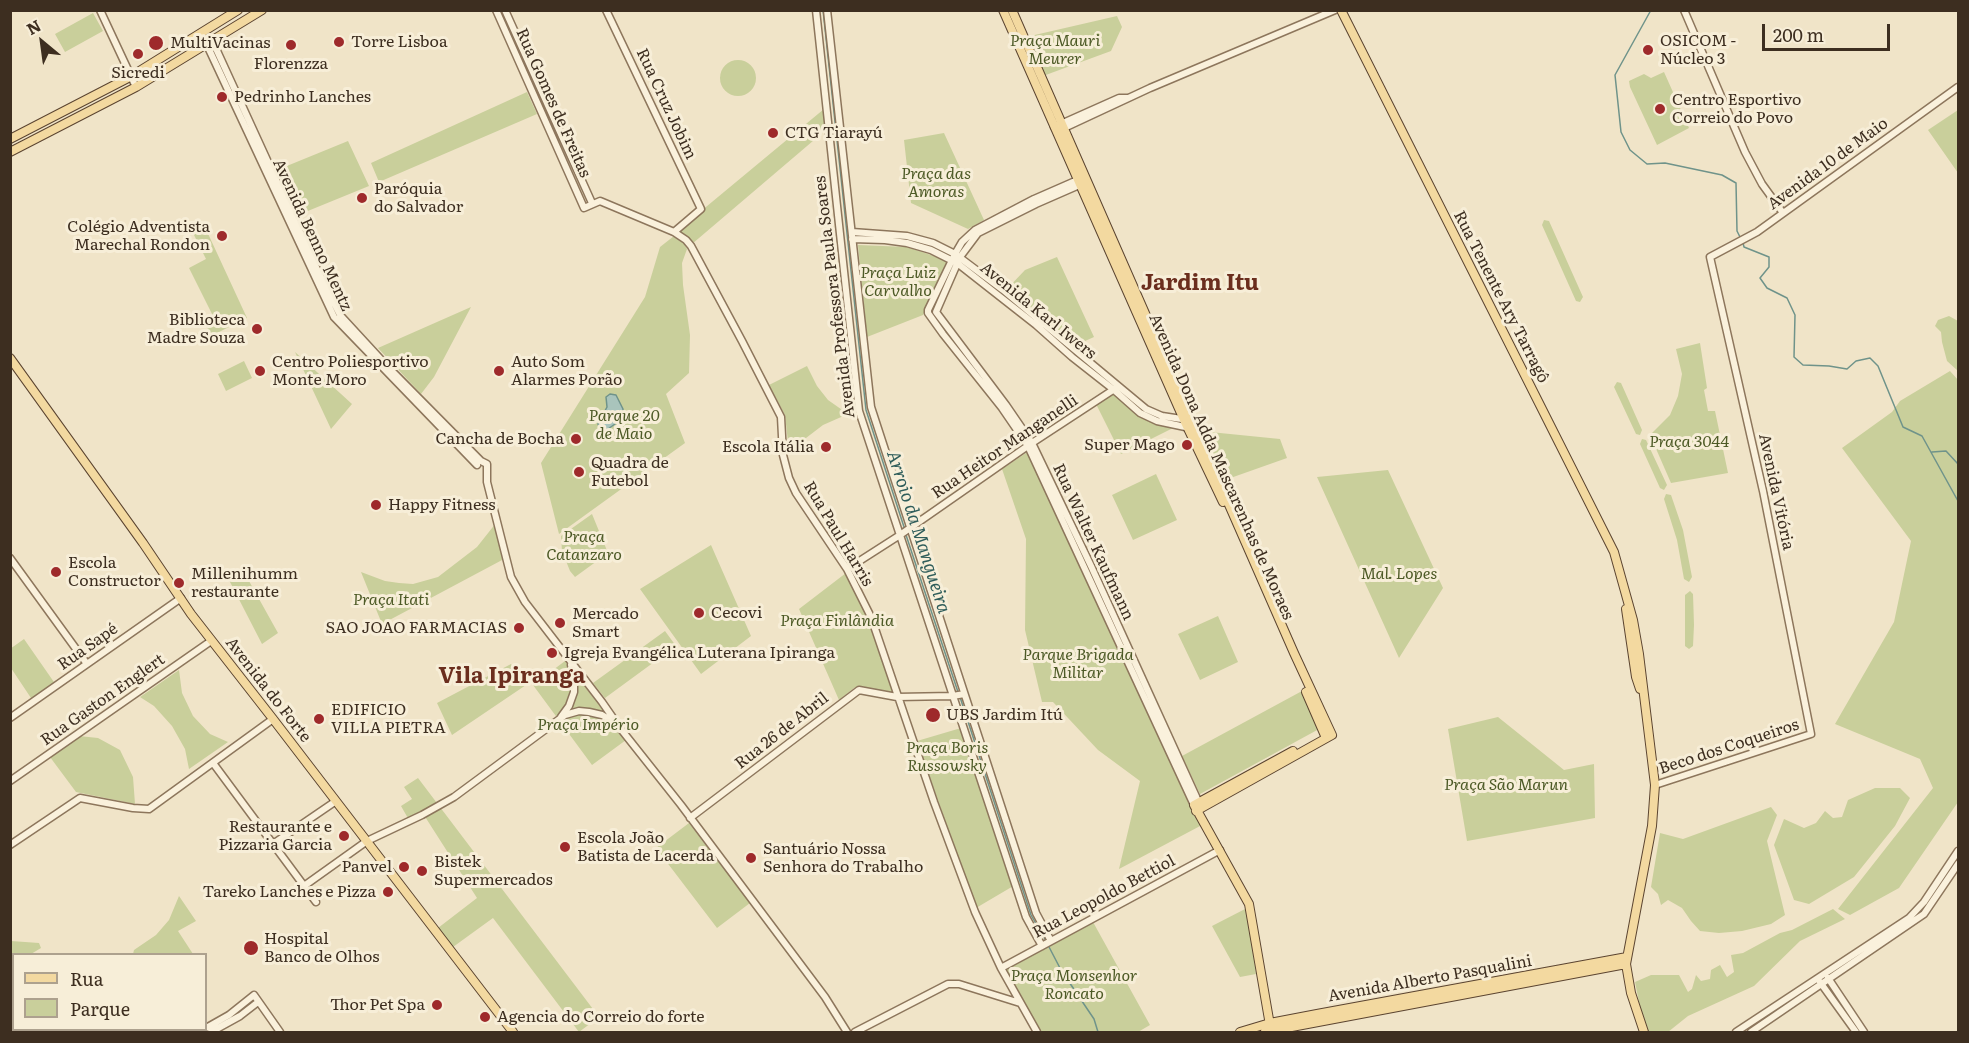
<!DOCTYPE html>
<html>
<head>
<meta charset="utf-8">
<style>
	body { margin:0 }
	#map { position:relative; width:1969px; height:1043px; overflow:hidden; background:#f0e4c8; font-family:Literata,serif }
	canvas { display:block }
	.frame { position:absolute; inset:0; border:12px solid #3d2e20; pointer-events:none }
	.legend { position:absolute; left:12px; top:953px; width:195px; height:78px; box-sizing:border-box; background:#f7eed8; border:2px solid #ada18e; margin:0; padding:8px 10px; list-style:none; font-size:18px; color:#3d2e20 }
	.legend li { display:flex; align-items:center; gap:12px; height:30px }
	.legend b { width:30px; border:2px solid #ada18e }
	.north { position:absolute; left:12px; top:12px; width:60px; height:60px; -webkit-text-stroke:4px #f7eed8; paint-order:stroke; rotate:331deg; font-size:16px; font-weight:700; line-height:24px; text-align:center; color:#3d2e20 }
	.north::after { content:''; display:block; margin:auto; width:21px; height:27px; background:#3d2e20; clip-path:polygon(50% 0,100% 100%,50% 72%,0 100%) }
	.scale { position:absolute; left:1762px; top:24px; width:128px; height:27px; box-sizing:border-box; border:3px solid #3d2e20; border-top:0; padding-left:8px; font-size:18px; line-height:21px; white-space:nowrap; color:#3d2e20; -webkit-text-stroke:4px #f7eed8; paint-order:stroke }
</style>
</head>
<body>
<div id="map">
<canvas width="1969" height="1043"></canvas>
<div class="frame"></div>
<ul class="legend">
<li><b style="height:8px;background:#f3d9a0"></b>Rua</li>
<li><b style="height:16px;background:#c9cf9b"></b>Parque</li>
</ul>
<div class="north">N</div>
<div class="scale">200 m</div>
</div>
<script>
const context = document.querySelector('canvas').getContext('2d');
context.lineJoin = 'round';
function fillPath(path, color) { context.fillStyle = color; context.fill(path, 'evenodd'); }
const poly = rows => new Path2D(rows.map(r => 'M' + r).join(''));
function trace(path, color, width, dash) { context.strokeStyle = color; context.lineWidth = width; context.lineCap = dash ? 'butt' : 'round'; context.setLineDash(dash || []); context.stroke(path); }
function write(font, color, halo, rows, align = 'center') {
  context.font = font + ' Literata,serif'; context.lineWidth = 6; context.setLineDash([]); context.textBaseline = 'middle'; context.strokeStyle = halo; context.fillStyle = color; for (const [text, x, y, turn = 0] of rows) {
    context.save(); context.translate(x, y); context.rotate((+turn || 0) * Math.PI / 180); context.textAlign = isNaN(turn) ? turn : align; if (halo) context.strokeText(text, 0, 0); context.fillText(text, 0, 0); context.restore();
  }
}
fillPath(poly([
	[93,13,103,31,65,52,55,34],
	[1117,16,1122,27,1111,51,1043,76,1026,37],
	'720 78a18 18 0 1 1 36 0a18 18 0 1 1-36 0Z',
	[1664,72,1689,128,1657,145,1630,87,1629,81,1644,74,1651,78],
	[527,92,537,114,379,182,371,163],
	[824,109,827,129,692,244,686,237,677,231],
	[1958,110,1958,173,1928,130],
	[944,133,984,220,968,229,911,203,904,140],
	[348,141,369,186,298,215,277,170],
	[1544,220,1549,221,1583,297,1580,302,1576,301,1542,225],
	[204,225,247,318,201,341,197,334,217,324,189,268,206,259,192,231],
	[674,236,683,242,687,249,682,263,683,285,690,335,689,373,666,394,685,443,559,534,541,463,645,297,660,247],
	[858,245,907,247,949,261,923,315,867,337],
	[1057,257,1094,337,1074,346,1006,290,1025,270],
	[471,307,434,377,421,394,378,348],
	[1949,316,1958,321,1958,371,1947,361,1942,342,1941,332,1935,326,1938,320],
	[1700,343,1707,388,1704,390,1708,411,1715,411,1728,473,1671,483,1650,435,1670,415,1678,396,1682,374,1676,349],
	[295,352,352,404,331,429],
	[244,361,252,378,226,391,218,374],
	[807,366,817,386,828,400,848,414,823,425,789,451,785,415,769,385],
	[1950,371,1958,380,1958,802,1899,888,1850,915,1838,909,1933,788,1920,759,1835,724,1894,622,1911,541,1842,448,1892,412,1900,401],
	[1617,382,1621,383,1642,430,1640,435,1636,434,1614,387],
	[1115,393,1156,423,1173,428,1121,454,1096,404],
	[1200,431,1280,439,1287,458,1222,481],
	[1642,439,1646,440,1667,485,1664,490,1660,488,1640,444],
	[1029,451,1202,825,1119,869,1140,781,1098,750,1053,702,1042,702,1025,630,1026,539,1002,469],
	[1388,470,1443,588,1399,658,1317,477],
	[1156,474,1177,520,1133,540,1112,495],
	[1666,494,1671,495,1683,530,1692,577,1689,582,1684,579,1677,540,1664,499],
	[592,514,608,553,575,577,570,571,562,551,561,536],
	[496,523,504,559,382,624,361,572,385,581,399,583,413,584,438,577,477,547],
	[711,545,751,636,701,674,640,589],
	[244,572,278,633,262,644,229,580],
	[846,573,868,618,893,693,861,686,854,688,839,700,799,609],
	[1690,591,1693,594,1694,625,1693,646,1689,649,1685,646,1685,595],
	[1218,616,1238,662,1200,680,1178,634],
	[665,631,676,646,605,698,593,683],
	[24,639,56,685,33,701,11,668,10,649],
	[565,661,626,740,592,765,533,685],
	[511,664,526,685,452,735,437,703],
	[179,670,182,693,193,716,210,734,228,742,189,769,185,749,172,726,154,706,140,697],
	[1302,691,1319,729,1200,794,1182,756],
	[1498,717,1564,770,1594,764,1595,818,1467,841,1448,729],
	[961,728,1015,885,976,908,917,741],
	[79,736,98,738,120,750,133,777,135,804,76,792,50,757],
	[418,778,599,1017,579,1032,493,918,453,947,438,928,477,898,422,812,409,820,401,806,412,799,404,787],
	[1875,788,1900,788,1910,798,1895,826,1854,877,1809,904,1794,900,1774,845,1784,819,1804,828,1816,823,1825,811,1833,818,1842,817,1848,800],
	[1771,807,1777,815,1767,841,1785,915,1771,924,1742,931,1719,933,1700,931,1691,921,1682,908,1668,900,1661,905,1658,894,1651,887,1660,833,1683,839],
	[689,823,750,903,717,928,656,848],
	[179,896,196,921,178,931,193,954,133,954,134,950,156,935,169,920],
	[1247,908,1256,974,1240,977,1212,926],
	[1833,909,1845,919,1800,941,1754,986,1688,1016,1668,1032,1648,1032,1642,1017,1635,982,1651,975,1679,975,1688,992,1692,989,1696,975,1701,981,1710,979,1711,970,1720,965,1727,977,1734,972,1731,955,1743,953,1780,933,1792,930],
	[1093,922,1150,1025,1138,1032,1040,1032,1006,970],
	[11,941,39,943,41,948,31,954,14,954,13,967,11,969]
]), '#c9cf9b');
const water = poly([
	[610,394,616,395,623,409,622,419,608,429,601,431,598,424,607,407,606,397,610,394]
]);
fillPath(water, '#a9c4bc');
trace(water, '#6f938a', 1.5);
trace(poly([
	[823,10,866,410,905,530],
	[1651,10,1615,75,1621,132,1630,150,1647,164,1665,163,1722,175,1736,183,1737,231,1741,239],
	[1743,243,1744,247,1769,257,1769,267,1760,278,1767,288,1787,298,1795,315,1794,357,1803,365,1829,366,1847,369,1856,361,1870,358,1878,366,1903,427,1922,436,1958,501],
	[1932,452,1946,451,1958,464],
	[906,535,958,692],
	[960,697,1031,915,1046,941],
	[1048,945,1061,970,1094,1019,1098,1032]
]), '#6f938a', 1.5);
const minor = poly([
	[100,10,136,87],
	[496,10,584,208,600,201,674,232,686,240,691,246,742,341,781,417,783,455,789,478,796,493,847,569,871,617,934,802,975,912,1001,968,1037,1032],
	[505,10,592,203],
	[606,10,701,209,674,232],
	[816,10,859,411,1026,917,1042,946],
	[827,10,871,407,1036,913,1051,941],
	[1684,10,1745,152,1762,184,1783,213],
	[213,42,316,267,340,315,387,366,481,461,487,464,487,482,511,577,525,602,602,702,620,728,681,805,825,997,847,1032],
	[207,45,334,317,477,465],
	[1054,127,1119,98,1127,98],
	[1062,129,1150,88,1335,10],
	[1082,178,1034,199,975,230,962,242,955,254,928,310,928,313,943,334,1002,408,1028,446,1194,805],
	[1084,183,1036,204,978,233,960,257,936,312,1006,405,1032,443,1091,566,1199,803],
	[852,232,907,236,933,243,955,254,1003,290,1146,409,1162,416,1188,420],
	[852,239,885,240,907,243,931,250,957,263,1036,325,1072,357,1114,390,1140,413,1157,421,1190,428],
	[10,558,87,664],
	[847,569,900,535,1032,443,1116,388],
	[561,717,569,706,574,692,574,677,571,665],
	[10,718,181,598],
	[213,763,316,902],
	[10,781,211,641],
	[1655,785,1811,734,1763,491,1710,257,1757,232,1958,87],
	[690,818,859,690,897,697,953,696,964,694],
	[273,844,336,801],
	[10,845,80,798,133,808,149,809,273,719],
	[304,886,367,841,422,815,454,797,565,715,579,711,589,712,602,715,614,722],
	[1001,968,1220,850],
	[1828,978,1864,1032],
	[1820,982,1856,1032],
	[206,1028,229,1015,254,995,280,1032],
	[195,1032,203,1030],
	[211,1032,240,1016,258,1002],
	[855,1032,948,984,959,984,1020,1003],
	[1736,1032,1909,918,1924,902,1958,851],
	[1751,1032,1924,914,1958,864]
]);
const major = poly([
	[1003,10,1184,420,1223,502],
	[1012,10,1294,653,1332,735,1196,811],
	[1341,10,1614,552,1633,620,1639,654,1655,785,1652,826,1626,964,1631,993,1644,1032],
	[10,139,130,77,238,10],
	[10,152,136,87,262,10],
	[10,358,143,543,191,614,273,719,513,1032],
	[1626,609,1636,677,1640,689],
	[1306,692,1326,738],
	[1271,1031,1249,904,1194,805,1293,751],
	[1240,1032,1270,1023,1317,1014,1627,957],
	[1265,1032,1626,964]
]);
trace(minor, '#8d765c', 9);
trace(major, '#5b4430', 10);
trace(minor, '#faf1dc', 6);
trace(major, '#f3d9a0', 8);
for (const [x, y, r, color] of [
	[339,42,6,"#9e2a2b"],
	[156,43,8,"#9e2a2b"],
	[291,45,6,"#9e2a2b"],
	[1648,50,6,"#9e2a2b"],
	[138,54,6,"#9e2a2b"],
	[222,97,6,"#9e2a2b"],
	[1660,109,6,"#9e2a2b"],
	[773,133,6,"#9e2a2b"],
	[362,198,6,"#9e2a2b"],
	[222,236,6,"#9e2a2b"],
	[257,329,6,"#9e2a2b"],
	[260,371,6,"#9e2a2b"],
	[499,371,6,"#9e2a2b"],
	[576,439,6,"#9e2a2b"],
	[1187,445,6,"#9e2a2b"],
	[826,447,6,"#9e2a2b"],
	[579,472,6,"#9e2a2b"],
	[376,505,6,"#9e2a2b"],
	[56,572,6,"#9e2a2b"],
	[179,583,6,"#9e2a2b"],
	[699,613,6,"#9e2a2b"],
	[560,623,6,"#9e2a2b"],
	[519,628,6,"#9e2a2b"],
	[552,653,6,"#9e2a2b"],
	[933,715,8,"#9e2a2b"],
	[319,719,6,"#9e2a2b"],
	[344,836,6,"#9e2a2b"],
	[565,847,6,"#9e2a2b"],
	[751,858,6,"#9e2a2b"],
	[404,867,6,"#9e2a2b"],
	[422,871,6,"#9e2a2b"],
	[388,892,6,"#9e2a2b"],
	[251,948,8,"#9e2a2b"],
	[437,1005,6,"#9e2a2b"],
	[485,1017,6,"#9e2a2b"]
]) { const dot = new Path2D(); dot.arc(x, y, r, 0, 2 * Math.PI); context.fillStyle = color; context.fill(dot); trace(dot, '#f7eed8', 2); }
write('italic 16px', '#4d5a26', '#f7eed8', [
	["Praça Mauri",1055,41],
	["Meurer",1055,59],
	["Praça das",936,174],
	["Amoras",936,192],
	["Praça Luiz",898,273],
	["Carvalho",898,291],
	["Parque 20",624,416],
	["de Maio",624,434],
	["Praça 3044",1689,442],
	["Praça",584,537],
	["Catanzaro",584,555],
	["Mal. Lopes",1399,574],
	["Praça Itati",391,600],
	["Praça Finlândia",837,621],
	["Parque Brigada",1078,655],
	["Militar",1078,673],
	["Praça Império",588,725],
	["Praça Boris",947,748],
	["Russowsky",947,766],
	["Praça São Marun",1506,785],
	["Praça Monsenhor",1074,976],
	["Roncato",1074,994]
]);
write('16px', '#3d2e20', '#f7eed8', [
	["OSICOM -",1660,41],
	["Núcleo 3",1660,59],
	["Torre Lisboa",351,42],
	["MultiVacinas",170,43],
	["Florenzza",291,64,"center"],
	["Sicredi",138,73,"center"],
	["Pedrinho Lanches",234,97],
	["Centro Esportivo",1672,100],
	["Correio do Povo",1672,118],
	["CTG Tiarayú",785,133],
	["Paróquia",374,189],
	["do Salvador",374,207],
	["Colégio Adventista",210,227,"right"],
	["Marechal Rondon",210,245,"right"],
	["Biblioteca",245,320,"right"],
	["Madre Souza",245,338,"right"],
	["Centro Poliesportivo",272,362],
	["Monte Moro",272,380],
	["Auto Som",511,362],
	["Alarmes Porão",511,380],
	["Cancha de Bocha",564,439,"right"],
	["Super Mago",1175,445,"right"],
	["Escola Itália",814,447,"right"],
	["Quadra de",591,463],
	["Futebol",591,481],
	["Happy Fitness",388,505],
	["Escola",68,563],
	["Constructor",68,581],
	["Millenihumm",191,574],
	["restaurante",191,592],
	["Cecovi",711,613],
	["Mercado",572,614],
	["Smart",572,632],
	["SAO JOAO FARMACIAS",507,628,"right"],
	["Igreja Evangélica Luterana Ipiranga",564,653],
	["EDIFICIO",331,710],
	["VILLA PIETRA",331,728],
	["UBS Jardim Itú",946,715],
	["Restaurante e",332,827,"right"],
	["Pizzaria Garcia",332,845,"right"],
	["Escola João",577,838],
	["Batista de Lacerda",577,856],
	["Santuário Nossa",763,849],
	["Senhora do Trabalho",763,867],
	["Bistek",434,862],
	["Supermercados",434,880],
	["Panvel",392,867,"right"],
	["Tareko Lanches e Pizza",376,892,"right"],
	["Hospital",264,939],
	["Banco de Olhos",264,957],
	["Thor Pet Spa",425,1005,"right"],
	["Agencia do Correio do forte",497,1017]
], 'left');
write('16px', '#3d2e20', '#f7eed8', [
	["Rua Gomes de Freitas",553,103,66],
	["Rua Cruz Jobim",666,104,65],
	["Avenida 10 de Maio",1828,164,-36],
	["Avenida Benno Mentz",312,235,65],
	["Avenida Professora Paula Soares",835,297,-97],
	["Rua Tenente Ary Tarragô",1501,297,63],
	["Avenida Karl Iwers",1038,311,39],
	["Rua Heitor Manganelli",1005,447,-34],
	["Avenida Dona Adda Mascarenhas de Moraes",1221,467,66],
	["Avenida Vitória",1776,492,78],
	["Rua Paul Harris",838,534,59],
	["Rua Walter Kaufmann",1093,542,65],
	["Rua Sapé",88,647,-35],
	["Avenida do Forte",268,690,52],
	["Rua Gaston Englert",103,700,-35],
	["Rua 26 de Abril",782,731,-38],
	["Beco dos Coqueiros",1729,747,-18],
	["Rua Leopoldo Bettiol",1104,897,-28],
	["Avenida Alberto Pasqualini",1430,979,-10]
]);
write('italic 18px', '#2f5d5a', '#f7eed8', [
	["Arroio da Mangueira",918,532,72]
]);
write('bold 22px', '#6b2e1e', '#f7eed8', [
	["Jardim Itu",1200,284],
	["Vila Ipiranga",512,677]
]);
</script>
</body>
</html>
